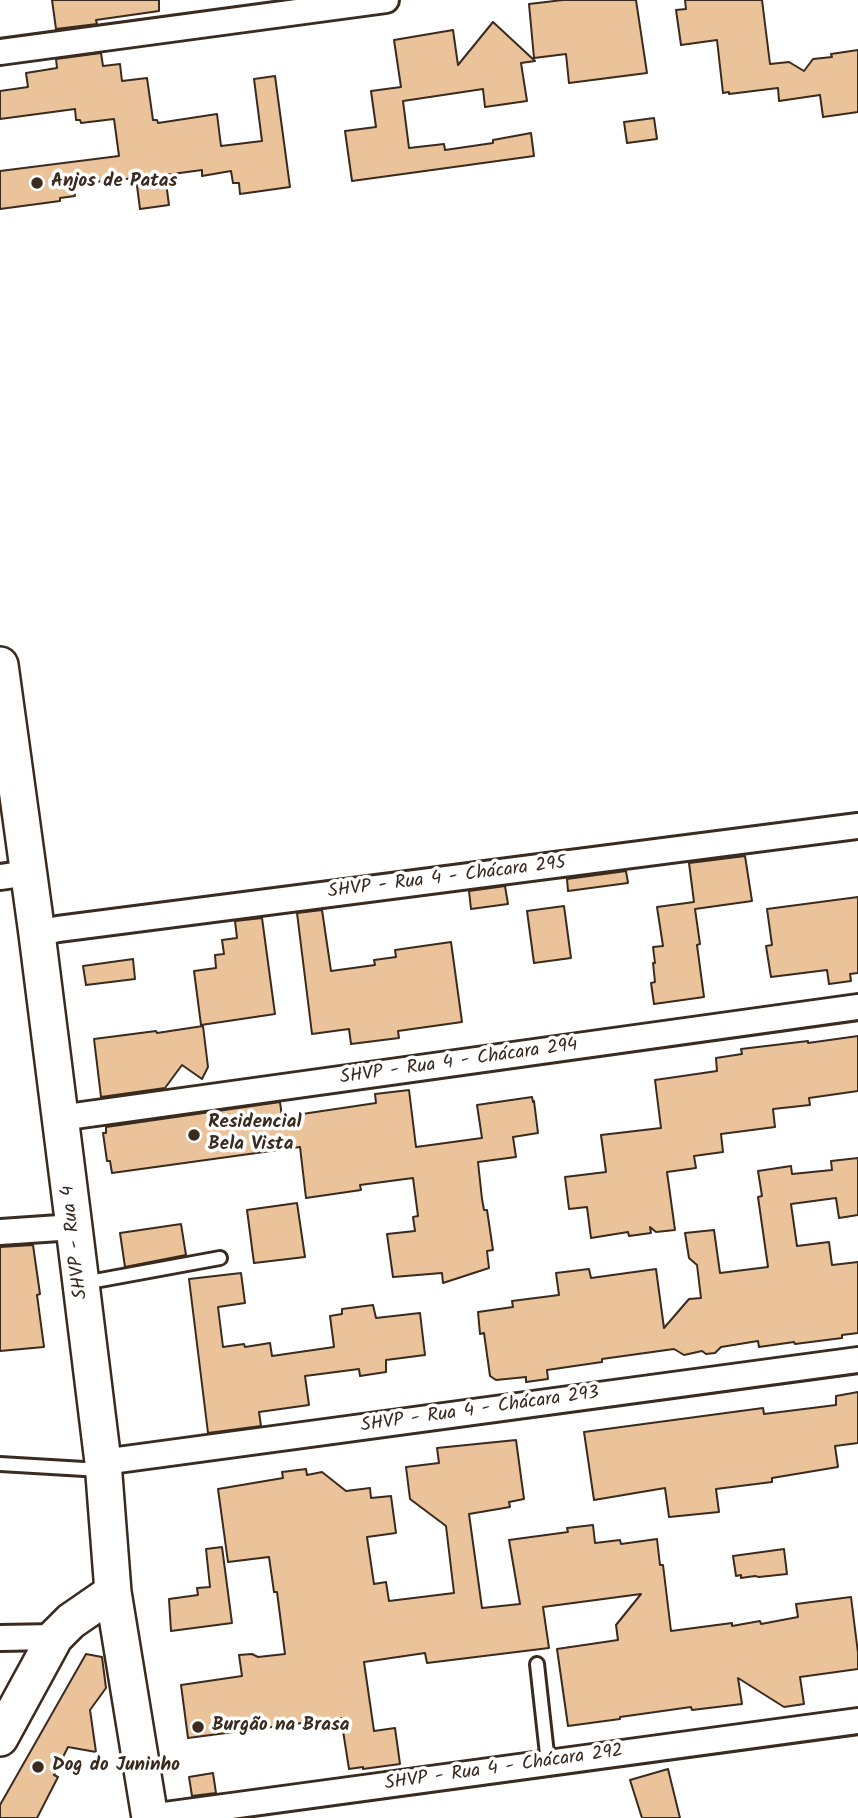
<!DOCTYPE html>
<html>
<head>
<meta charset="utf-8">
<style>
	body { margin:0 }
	canvas { display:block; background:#fff }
</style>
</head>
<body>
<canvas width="858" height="1818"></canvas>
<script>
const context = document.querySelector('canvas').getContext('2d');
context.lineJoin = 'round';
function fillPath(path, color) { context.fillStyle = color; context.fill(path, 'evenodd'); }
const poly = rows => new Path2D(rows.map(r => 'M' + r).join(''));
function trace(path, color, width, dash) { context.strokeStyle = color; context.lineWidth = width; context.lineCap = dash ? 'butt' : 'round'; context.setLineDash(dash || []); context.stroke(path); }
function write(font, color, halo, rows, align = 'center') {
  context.font = font + ' Kalam,sans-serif'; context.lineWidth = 7; context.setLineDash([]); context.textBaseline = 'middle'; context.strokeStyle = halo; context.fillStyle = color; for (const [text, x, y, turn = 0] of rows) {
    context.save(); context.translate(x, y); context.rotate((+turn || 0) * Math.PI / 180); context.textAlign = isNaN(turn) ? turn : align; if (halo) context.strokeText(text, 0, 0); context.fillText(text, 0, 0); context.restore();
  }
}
const building = poly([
	[52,0,159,0,159,11,96,20,97,24,56,29,52,0],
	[563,0,636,0,647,73,569,83,566,54,534,58,529,4,563,0],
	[685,0,762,0,770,64,789,62,804,71,813,59,832,57,831,54,858,50,858,112,823,117,820,95,779,101,778,88,729,94,729,92,723,93,717,40,681,45,676,10,686,9,685,0],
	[493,22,535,61,521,63,527,101,485,107,483,89,403,101,409,148,444,144,445,150,493,143,493,140,531,133,534,156,352,181,345,131,376,127,371,91,401,87,394,40,453,30,458,65,493,22],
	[101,53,103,66,120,64,122,81,147,78,153,120,157,120,158,123,217,114,221,146,262,141,254,79,275,76,290,187,240,194,239,183,233,183,231,171,202,176,202,170,165,175,169,205,140,209,136,178,73,184,75,196,60,198,60,201,0,209,0,171,119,156,114,119,81,123,80,120,76,120,75,109,0,119,0,91,28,87,26,73,57,68,56,59,101,53],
	[654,118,657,139,627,143,624,122,654,118],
	[745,856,752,901,695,909,700,944,697,945,704,997,654,1004,651,983,655,982,653,963,655,963,653,947,663,946,657,907,694,902,689,863,745,856],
	[626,871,628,883,568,891,567,879,626,871],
	[505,886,508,904,471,909,469,891,505,886],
	[858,897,858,973,850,974,851,981,829,984,827,970,771,977,766,946,772,945,767,909,858,897],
	[564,906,571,958,534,963,527,911,564,906],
	[322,910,331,971,375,965,374,960,396,957,395,950,451,942,462,1022,398,1031,399,1038,351,1044,349,1029,312,1034,297,913,322,910],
	[262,918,275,1014,201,1025,194,971,216,968,215,955,224,954,222,940,237,938,235,921,262,918],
	[133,959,135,979,86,985,83,966,133,959],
	[203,1026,208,1067,202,1079,182,1065,165,1088,101,1097,94,1039,156,1031,157,1033,203,1026],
	[858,1036,858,1091,809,1098,810,1105,773,1109,775,1127,721,1134,723,1152,694,1156,696,1168,667,1172,675,1230,656,1232,650,1227,651,1233,629,1236,628,1232,591,1238,587,1207,569,1209,565,1177,606,1172,601,1135,661,1128,655,1080,717,1071,716,1058,742,1054,741,1049,808,1041,808,1043,858,1036],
	[409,1090,416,1147,482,1138,477,1105,532,1097,533,1102,534,1101,538,1133,513,1137,516,1157,478,1162,482,1199,484,1210,487,1210,493,1250,487,1251,489,1268,443,1283,442,1273,393,1277,387,1234,415,1231,413,1217,418,1216,413,1178,360,1185,361,1190,306,1198,300,1147,112,1173,110,1161,107,1161,103,1133,106,1133,106,1127,280,1102,282,1117,376,1103,375,1094,409,1090],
	[858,1158,858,1215,839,1218,836,1198,791,1204,797,1246,829,1242,832,1265,858,1262,858,1333,842,1335,842,1338,795,1344,794,1342,759,1347,758,1341,721,1347,715,1353,706,1354,702,1351,684,1355,674,1349,602,1359,602,1362,547,1370,548,1379,526,1382,526,1377,496,1380,490,1376,484,1333,480,1334,478,1312,513,1307,512,1301,559,1295,556,1273,589,1269,591,1278,656,1269,664,1328,689,1299,701,1298,697,1265,689,1258,685,1233,714,1230,720,1273,768,1267,758,1197,762,1196,758,1171,791,1166,792,1174,832,1170,831,1161,858,1158],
	[297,1203,305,1257,254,1263,247,1210,297,1203],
	[181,1224,186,1255,125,1267,120,1233,181,1224],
	[33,1245,40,1294,37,1295,44,1347,0,1351,0,1247,33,1245],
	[241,1273,245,1303,218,1307,223,1347,244,1344,245,1347,270,1343,272,1356,334,1347,330,1316,342,1314,342,1309,373,1305,376,1318,420,1313,425,1355,386,1360,386,1372,360,1376,359,1369,305,1376,309,1405,259,1412,261,1426,208,1433,189,1279,241,1273],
	[858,1392,858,1443,835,1446,838,1467,772,1478,772,1482,716,1489,719,1512,669,1517,665,1488,594,1500,584,1432,763,1408,764,1414,836,1405,836,1396,858,1392],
	[516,1440,524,1499,509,1502,510,1507,469,1514,482,1608,520,1604,509,1540,568,1532,567,1528,593,1525,595,1543,620,1540,621,1544,657,1539,660,1565,663,1565,671,1631,732,1623,732,1626,760,1621,761,1624,798,1617,796,1604,851,1597,858,1653,858,1669,800,1677,804,1704,784,1707,738,1678,742,1704,692,1710,691,1707,620,1717,620,1719,568,1726,557,1649,618,1640,616,1625,641,1594,543,1607,549,1648,427,1663,425,1653,364,1662,374,1731,395,1728,400,1764,363,1769,363,1767,349,1769,341,1718,188,1738,181,1685,242,1676,239,1655,252,1654,258,1657,285,1654,277,1592,274,1592,269,1557,228,1562,218,1489,283,1478,282,1472,306,1469,307,1475,322,1472,346,1491,370,1488,371,1498,391,1496,396,1533,367,1537,374,1584,386,1582,389,1601,454,1593,446,1526,410,1499,406,1467,439,1463,437,1448,516,1440],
	[222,1547,232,1623,171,1631,169,1599,198,1595,197,1588,210,1587,206,1549,222,1547],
	[784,1549,787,1574,759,1577,755,1576,741,1578,741,1575,736,1576,733,1556,784,1549],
	[86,1654,102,1657,106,1688,90,1710,96,1752,68,1747,54,1775,58,1777,37,1818,0,1818,0,1805,86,1654],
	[668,1769,680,1818,642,1818,630,1780,668,1769],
	[213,1773,216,1793,192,1796,189,1777,213,1773]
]);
fillPath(building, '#eac39a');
trace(building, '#3b2a1e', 2);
const lane = poly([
	[84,1283,220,1258],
	[0,1464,101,1470],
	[537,1664,548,1763]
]);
const street = poly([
	[0,52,386,0],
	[0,877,29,873],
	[37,934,58,929,858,826],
	[60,1118,858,1007],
	[0,1232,74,1227],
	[103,1462,858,1360],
	[0,1638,55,1637],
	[150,1817,858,1721]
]);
const secondary = poly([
	[0,665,37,934,74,1227,103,1462,113,1592,150,1818],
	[0,1738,55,1637,71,1621,113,1592]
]);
trace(lane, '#3b2a1e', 18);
trace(street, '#3b2a1e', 30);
trace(secondary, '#3b2a1e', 40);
trace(lane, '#fff', 12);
trace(street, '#fff', 24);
trace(secondary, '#fff', 35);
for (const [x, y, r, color] of [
	[37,183,7,"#3b2a1e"],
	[194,1135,7,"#3b2a1e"],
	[198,1727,7,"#3b2a1e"],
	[38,1767,7,"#3b2a1e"]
]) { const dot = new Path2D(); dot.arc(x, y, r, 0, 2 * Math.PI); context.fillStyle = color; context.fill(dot); trace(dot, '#fff', 2.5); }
write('bold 19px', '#3b2a1e', '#fff', [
	["Anjos de Patas",51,183],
	["Residencial",208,1124],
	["Bela Vista",208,1146],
	["Burgão na Brasa",212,1727],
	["Dog do Juninho",52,1767]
], 'left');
write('19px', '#3b2a1e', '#fff', [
	["SHVP - Rua 4 - Chácara 295",447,879,-7],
	["SHVP - Rua 4 - Chácara 294",459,1063,-8],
	["SHVP - Rua 4",76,1242,-97],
	["SHVP - Rua 4 - Chácara 293",480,1411,-8],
	["SHVP - Rua 4 - Chácara 292",504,1769,-8]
]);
</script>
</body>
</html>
